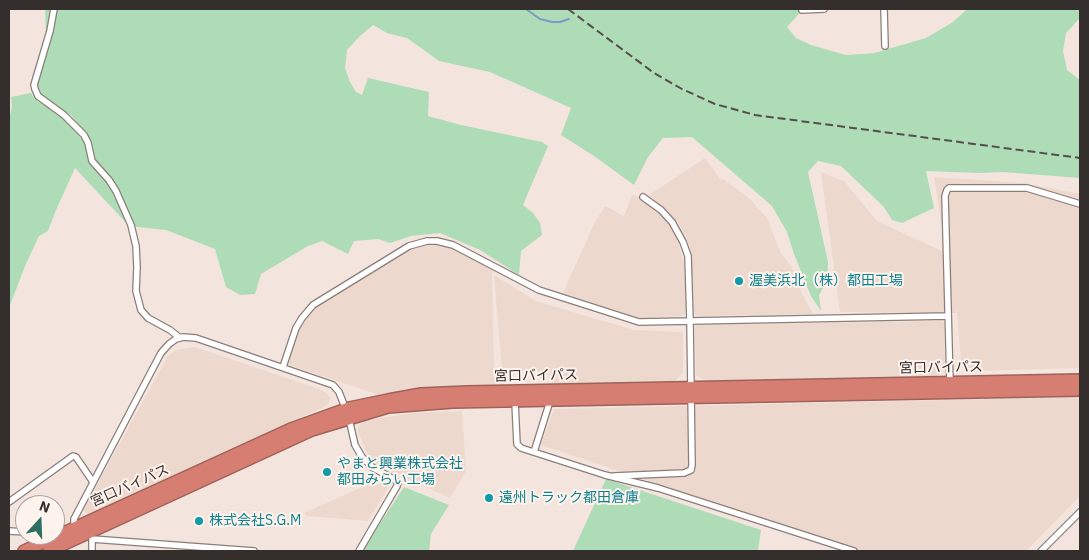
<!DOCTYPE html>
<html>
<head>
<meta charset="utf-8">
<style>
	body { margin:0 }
	#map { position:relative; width:1089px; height:560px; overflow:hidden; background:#f3e5de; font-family:"IBM Plex Sans",sans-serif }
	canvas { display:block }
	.frame { position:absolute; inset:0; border:10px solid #342e2c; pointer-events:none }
	.north { position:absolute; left:15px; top:495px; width:50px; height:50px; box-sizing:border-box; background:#fef2ed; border:1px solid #ada4a0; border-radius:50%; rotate:20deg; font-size:14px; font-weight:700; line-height:20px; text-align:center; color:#342e2c }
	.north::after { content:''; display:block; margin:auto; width:18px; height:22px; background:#2b6f62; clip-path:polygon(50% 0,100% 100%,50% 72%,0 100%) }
</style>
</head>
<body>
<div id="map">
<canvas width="1089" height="560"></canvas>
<div class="frame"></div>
<div class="north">N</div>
</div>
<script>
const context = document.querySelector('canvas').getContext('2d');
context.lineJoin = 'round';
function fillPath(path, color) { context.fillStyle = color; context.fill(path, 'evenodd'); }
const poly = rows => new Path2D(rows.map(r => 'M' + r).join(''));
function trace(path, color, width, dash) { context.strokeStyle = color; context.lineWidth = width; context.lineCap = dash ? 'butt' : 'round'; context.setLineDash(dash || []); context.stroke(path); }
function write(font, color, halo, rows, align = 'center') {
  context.font = font + ' "IBM Plex Sans","Noto Sans JP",sans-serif'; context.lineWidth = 4; context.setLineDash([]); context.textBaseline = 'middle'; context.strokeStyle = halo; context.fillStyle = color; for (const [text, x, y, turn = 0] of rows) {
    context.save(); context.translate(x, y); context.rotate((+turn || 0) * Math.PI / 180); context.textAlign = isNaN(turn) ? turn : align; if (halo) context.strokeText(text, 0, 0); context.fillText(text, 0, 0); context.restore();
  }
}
fillPath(poly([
	[705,158,721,180,723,179,749,198,767,218,781,254,790,264,796,275,801,292,813,314,697,316,694,313,691,253,689,244,679,224,671,214,649,195],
	[821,172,844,181,877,221,946,253,934,177,1023,183,1080,194,1080,368,973,371,961,361,957,313,840,312],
	[633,194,658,212,668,223,677,239,684,263,686,306,685,314,683,316,640,318,563,293,595,222,605,206,624,216],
	[431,243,450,246,492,270,494,369,504,376,505,384,406,389,379,395,289,365,288,362,300,327,308,313,317,304,410,248],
	[494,275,536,301,634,330,683,332,683,373,675,381,551,383,550,372,502,370],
	[941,321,944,323,945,369,936,377,706,381,696,375,695,328,697,325],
	[195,347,319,389,327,393,330,398,328,405,88,515,83,510,168,356,176,350],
	[1080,397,1080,496,1026,551,859,551,541,445,554,409],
	[462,411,466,471,450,498,378,465,367,453,357,430,363,421,413,413],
	[380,479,390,483,389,486,368,521,307,516,304,513]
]), '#edd8cd');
fillPath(poly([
	[45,9,803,9,787,27,796,38,811,45,846,55,874,53,926,38,953,22,967,9,1080,9,1080,18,1066,33,1063,51,1067,70,1080,80,1080,178,1003,172,979,173,926,171,934,208,902,223,892,220,884,207,841,166,818,161,808,172,828,262,827,282,819,295,821,311,811,296,794,254,787,232,772,206,692,137,663,138,648,157,634,185,594,156,561,135,571,108,490,72,439,61,407,38,387,33,373,25,359,37,347,50,345,68,350,82,356,92,362,95,368,78,429,92,428,116,461,125,542,142,548,146,523,205,533,213,540,223,542,235,521,251,519,275,480,250,440,233,411,236,390,243,378,239,354,241,348,254,322,241,308,246,261,274,255,294,240,295,226,287,215,249,166,230,129,226,75,168,56,210,48,231,39,236,25,266,9,308,9,119,12,107,11,97,31,93,37,101,61,115,74,127,82,140,85,133,71,115,45,101,35,87,46,36],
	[606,479,761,530,758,551,573,551],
	[404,487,449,505,431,534,429,551,362,551]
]), '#aedcb6');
trace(poly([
	[526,9,540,19,552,22,560,22,569,19]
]), '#759dc8', 2);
const street = poly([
	[54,9,50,31,34,85,35,89,38,96,64,115,84,135,88,143,92,161,109,180,116,191,131,225,136,246,137,267,136,291,141,310,148,318,170,330,180,338],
	[884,9,885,46],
	[802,10,824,9],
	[283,367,296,328,302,318,313,305,409,246,427,241,437,241,453,245,539,290,639,322,948,316],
	[950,383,945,196,947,190,949,188,1027,188,1080,204],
	[515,402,517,444,521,448,605,475,658,488,854,551],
	[349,419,355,445,362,457,372,467,395,480,398,483,397,486,359,551],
	[534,452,550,401],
	[614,476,684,473,691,470,692,465,690,321,688,256,683,242,672,222,661,210,643,197],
	[9,502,73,456,76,457,93,482],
	[74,527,74,519,141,391,161,353,169,344,176,339,183,337,196,338,333,385,339,392,346,410],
	[9,531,25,532],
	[92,551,92,539,254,551],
	[1041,551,1080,512]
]);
const highway = poly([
	[24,551,291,429,349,408,388,400,421,394,467,392,1080,380],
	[49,551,312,430,388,407,453,402,1080,390]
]);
trace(street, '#8b7e78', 8);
trace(highway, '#9e625a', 14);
trace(street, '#fff', 5.5);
trace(highway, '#d77e72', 11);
trace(poly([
	[568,9,654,73,682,89,715,104,755,115,1080,158]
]), '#564e4b', 2, [8, 4]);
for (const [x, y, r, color] of [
	[739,281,5,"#0f9aa8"],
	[327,472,5,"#0f9aa8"],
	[489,498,5,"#0f9aa8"],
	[199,521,5,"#0f9aa8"]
]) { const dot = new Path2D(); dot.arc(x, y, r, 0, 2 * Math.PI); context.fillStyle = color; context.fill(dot); trace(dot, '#fef2ed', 2); }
write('14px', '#0d838f', '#fef2ed', [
	["渥美浜北（株）都田工場",749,281],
	["やまと興業株式会社",337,464],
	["都田みらい工場",337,480],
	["遠州トラック都田倉庫",499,498],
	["株式会社S.G.M",209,521]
], 'left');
write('14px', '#342e2c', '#fef2ed', [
	["宮口バイパス",941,368,-1],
	["宮口バイパス",536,376,-1],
	["宮口バイパス",130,486,-24]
]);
</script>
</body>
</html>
